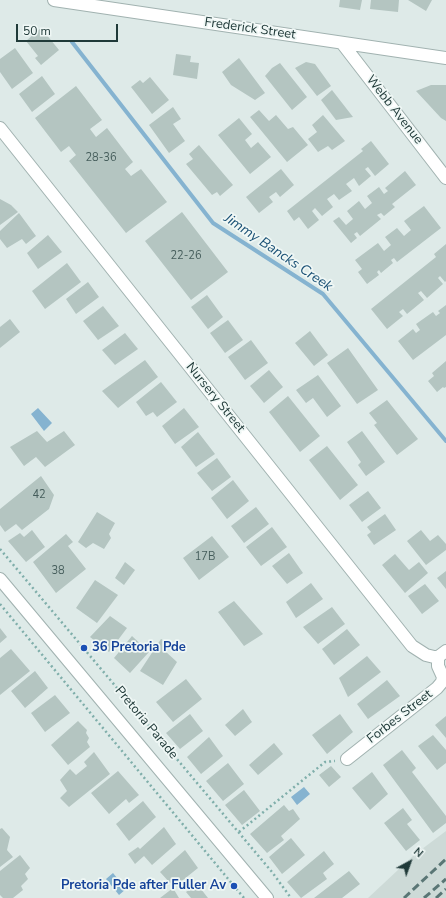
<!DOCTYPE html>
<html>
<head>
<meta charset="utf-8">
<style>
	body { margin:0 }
	#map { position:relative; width:446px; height:898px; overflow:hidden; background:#deeae8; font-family:"Nunito Sans",sans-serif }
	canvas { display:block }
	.north { position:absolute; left:390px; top:842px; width:40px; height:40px; -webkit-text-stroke:3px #eff7f5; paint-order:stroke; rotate:41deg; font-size:11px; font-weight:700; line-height:16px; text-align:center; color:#203a39 }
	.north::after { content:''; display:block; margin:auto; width:14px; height:18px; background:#203a39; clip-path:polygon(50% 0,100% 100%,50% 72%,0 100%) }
	.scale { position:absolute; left:16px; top:24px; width:102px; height:18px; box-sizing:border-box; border:2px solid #203a39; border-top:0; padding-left:5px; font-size:12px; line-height:14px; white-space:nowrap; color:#203a39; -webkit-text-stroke:3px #eff7f5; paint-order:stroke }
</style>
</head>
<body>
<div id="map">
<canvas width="446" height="898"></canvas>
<div class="north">N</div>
<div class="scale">50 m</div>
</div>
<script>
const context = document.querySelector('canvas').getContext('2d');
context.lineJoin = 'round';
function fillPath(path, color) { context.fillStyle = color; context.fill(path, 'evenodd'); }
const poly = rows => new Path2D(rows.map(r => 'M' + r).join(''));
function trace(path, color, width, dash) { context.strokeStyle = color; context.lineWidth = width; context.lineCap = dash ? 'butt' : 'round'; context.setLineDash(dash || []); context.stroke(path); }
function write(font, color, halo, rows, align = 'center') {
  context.font = font + ' "Nunito Sans",sans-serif'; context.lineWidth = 3.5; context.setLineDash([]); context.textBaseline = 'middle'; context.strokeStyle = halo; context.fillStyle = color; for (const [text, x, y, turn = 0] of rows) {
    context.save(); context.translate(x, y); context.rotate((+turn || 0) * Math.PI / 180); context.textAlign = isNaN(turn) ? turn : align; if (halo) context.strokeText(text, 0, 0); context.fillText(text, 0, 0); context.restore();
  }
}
fillPath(poly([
	[446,831,446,898,368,898,414,855]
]), '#cddad7');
fillPath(poly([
	[38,408,52,423,44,431,31,414],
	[304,787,310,794,297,805,291,797],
	[113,873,126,889,119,895,106,879]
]), '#85b3d0');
trace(poly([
	[72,42,213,223,323,294,446,441]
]), '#85b3d0', 4);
fillPath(poly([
	[340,0,362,0,360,10,339,7],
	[371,0,399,0,398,12,370,9],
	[408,0,432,0,426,11],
	[41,28,59,50,41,65,35,58,38,56,26,41],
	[15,48,33,73,12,89,0,72,0,59],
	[176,54,191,56,190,62,199,63,197,79,173,75],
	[239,58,265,93,255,100,231,85,222,72],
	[306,62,315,64,331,86,317,96,295,68],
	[280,63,307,97,292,110,265,76,272,68],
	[42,76,55,94,32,112,19,94],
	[150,77,169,100,152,114,131,87,140,80,143,83],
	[431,85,446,85,446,121,441,118,416,91],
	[76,86,102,120,90,129,96,137,107,128,133,162,125,169,131,176,141,169,167,202,126,233,69,161,76,155,69,146,61,152,35,118],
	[332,90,353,117,336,120,321,100],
	[173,107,181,119,173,124,185,141,169,153,149,125],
	[259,110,269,121,276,115,288,129,293,127,308,145,287,162,250,117],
	[323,115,345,141,332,150,328,146,318,152,308,139,317,132,312,125],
	[239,118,252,134,245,140,251,148,258,142,271,157,250,174,218,135],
	[371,141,389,164,375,176,368,167,365,169,371,176,359,186,354,178,346,184,352,191,339,200,334,194,327,199,333,207,322,216,315,208,312,211,319,220,308,229,299,217,294,221,287,211,363,151,361,149],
	[199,145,233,185,220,196,217,192,212,195,186,164,193,159,189,154],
	[281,169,294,185,280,197,276,192,269,197,273,202,259,213,246,197],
	[405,171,416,185,392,204,395,207,384,216,381,213,377,215,381,219,360,236,357,232,354,234,357,238,351,243,333,221,339,217,346,225,353,219,347,211,359,201,365,209,372,203,367,196,379,187,384,194,388,191,385,188],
	[0,199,11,205,18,212,0,225],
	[424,206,441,228,397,262,394,258,391,260,393,263,381,273,379,270,377,272,379,275,367,284,358,272,362,269,355,260,378,243,384,251,391,245,385,237,397,228,404,236,411,230,404,221],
	[182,212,228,272,191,300,145,241],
	[19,213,36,236,26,244,22,239,7,248,0,239,0,231],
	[48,235,62,252,38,269,27,253],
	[446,244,446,281,445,282,440,276,438,278,443,284,427,298,421,291,418,293,424,300,407,314,403,309,399,312,403,316,387,329,371,309,436,257,434,254],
	[67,263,81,282,45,309,32,291],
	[88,282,99,297,76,314,66,299],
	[207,295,223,317,208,329,191,307],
	[446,305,446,335,413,360,398,341,413,329,416,333,420,330,416,324,433,312,436,316,440,313,438,311],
	[103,306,119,326,98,340,83,321],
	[10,319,20,332,0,348,0,327],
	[228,320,243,340,225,353,210,333],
	[310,331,328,355,314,366,295,343],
	[125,333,138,349,115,365,102,350],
	[251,340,268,363,245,380,228,357],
	[348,348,378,390,357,404,327,363],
	[145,360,158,377,118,408,102,391],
	[446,361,446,387,444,388,443,387,437,392,428,381,434,376,432,373],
	[269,370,283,387,264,403,250,386],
	[318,375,341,406,327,417,313,398,306,403,296,390],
	[161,382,177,402,157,417,153,412,146,416,136,402],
	[288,396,320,436,300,452,269,412],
	[387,400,418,439,397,455,374,425,377,423,369,413],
	[184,408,199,427,175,444,162,426],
	[37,431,47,442,64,431,75,445,45,467,36,457,24,466,10,447],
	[362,431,385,462,366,476,358,465,361,462,347,442],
	[198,432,215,454,196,467,181,447],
	[327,446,358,485,340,500,309,460],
	[217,458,231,477,212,491,197,473],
	[41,476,54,495,49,509,22,530,16,524,5,532,0,525,0,509],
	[233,480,249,501,227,519,211,498],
	[368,491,381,508,362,522,349,505],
	[256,507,269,524,244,543,231,526],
	[97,512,115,523,109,534,111,538,104,549,93,543,86,548,78,542],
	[385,514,396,530,374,545,367,535,371,532,367,527],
	[272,527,287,547,261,566,246,547],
	[32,530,45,547,26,562,8,541,20,533,24,537],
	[421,530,430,541,438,535,446,544,446,550,426,565,407,541],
	[66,534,73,542,68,546,86,569,56,593,33,562],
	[212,536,229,557,199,580,183,558],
	[289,553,303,573,287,584,272,566],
	[395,554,409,570,419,562,428,573,405,593,382,565],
	[125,562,135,570,124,585,115,578],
	[446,571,446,589,437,578],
	[95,580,118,595,97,623,76,608],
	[311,583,323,599,296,618,286,602],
	[425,584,439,601,422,614,408,596],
	[234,601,263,634,244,646,218,612],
	[332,607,345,624,318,644,303,627],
	[110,616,127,628,109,652,90,637],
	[0,628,7,637,0,643],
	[347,629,360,645,334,665,322,649],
	[132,636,149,652,130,673,114,658],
	[161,639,170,644,165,651,177,662,163,685,140,671],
	[11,649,30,671,0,695,0,658],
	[367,656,381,672,348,697,339,678],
	[35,671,48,688,25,708,11,691],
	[186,679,202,699,173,722,156,702],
	[387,680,400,696,368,719,357,704],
	[55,695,70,713,45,732,31,713],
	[243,709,252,722,235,736,225,725],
	[190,714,203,731,180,749,166,733],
	[340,714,353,732,327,754,312,735],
	[446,716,446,738,435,725],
	[78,721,87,730,86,733,89,738,87,742,90,747,68,765,51,745],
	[433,735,446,750,446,763,437,770,418,746],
	[209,737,223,756,201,774,187,757],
	[274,743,283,754,258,775,249,765],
	[402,750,416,768,412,772,446,816,446,823,433,833,383,765],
	[94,752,110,774,69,807,60,798,67,791,60,780,70,769,76,775,87,766,84,762],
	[228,763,244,784,223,801,206,781],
	[331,766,341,777,329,787,319,775],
	[118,771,139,795,129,803,126,799,109,814,91,793],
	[372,772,388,794,370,810,352,788],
	[244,790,260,811,242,825,225,805],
	[143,801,156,817,129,841,116,824],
	[284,805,289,811,293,809,300,819,281,836,284,840,267,853,250,834],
	[403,808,412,820,407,824,420,840,406,851,384,823],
	[164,827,176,844,152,865,144,856,135,864,128,854,138,847,140,849],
	[2,828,10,837,7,850,13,857,0,867,0,829],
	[291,838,305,855,282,874,269,857],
	[185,850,198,868,178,884,174,881,170,883,160,872],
	[324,851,334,864,323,873,327,879,301,898,287,882],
	[20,855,30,868,25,874,28,879,21,886,23,890,13,898,3,898,0,895,0,871],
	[349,871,360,884,342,898,314,898],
	[197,884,208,898,191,898,186,892],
	[173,888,179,898,160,898]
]), '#b4c5c1');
const minor = poly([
	[54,0,446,58],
	[342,43,446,178],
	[0,128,412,646,426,655,434,657,438,657],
	[0,579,267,898],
	[347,759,437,688,442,682,443,677,438,666,438,657,446,651]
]);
trace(minor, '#a1b2b0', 14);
trace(poly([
	[0,549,272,872,291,898],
	[0,604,244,898],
	[239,832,325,762,335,761]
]), '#7faeaa', 2.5, [2, 3]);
trace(minor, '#fff', 12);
trace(poly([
	[404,898,446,859],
	[424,898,446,879],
	[436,898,446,889]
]), '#5a7675', 3, [8, 4]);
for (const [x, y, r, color] of [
	[84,648,4,"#1a4fb4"],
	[234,886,4,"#1a4fb4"]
]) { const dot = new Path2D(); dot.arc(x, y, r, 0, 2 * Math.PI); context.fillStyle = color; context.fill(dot); trace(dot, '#eff7f5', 1.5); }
write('11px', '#455d5b', null, [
	["28-36",101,158],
	["22-26",186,256],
	["42",39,495],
	["17B",205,557],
	["38",58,571]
]);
write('13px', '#203a39', '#eff7f5', [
	["Frederick Street",250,29,8],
	["Webb Avenue",394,110,52],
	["Nursery Street",215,398,51],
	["Forbes Street",400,717,-38],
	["Pretoria Parade",146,723,50]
]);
write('bold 13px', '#164399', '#eff7f5', [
	["36 Pretoria Pde",92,648],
	["Pretoria Pde after Fuller Av",226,886,"right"]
], 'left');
write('italic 14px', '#1a5175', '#eff7f5', [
	["Jimmy Bancks Creek",278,253,34]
]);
</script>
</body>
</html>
